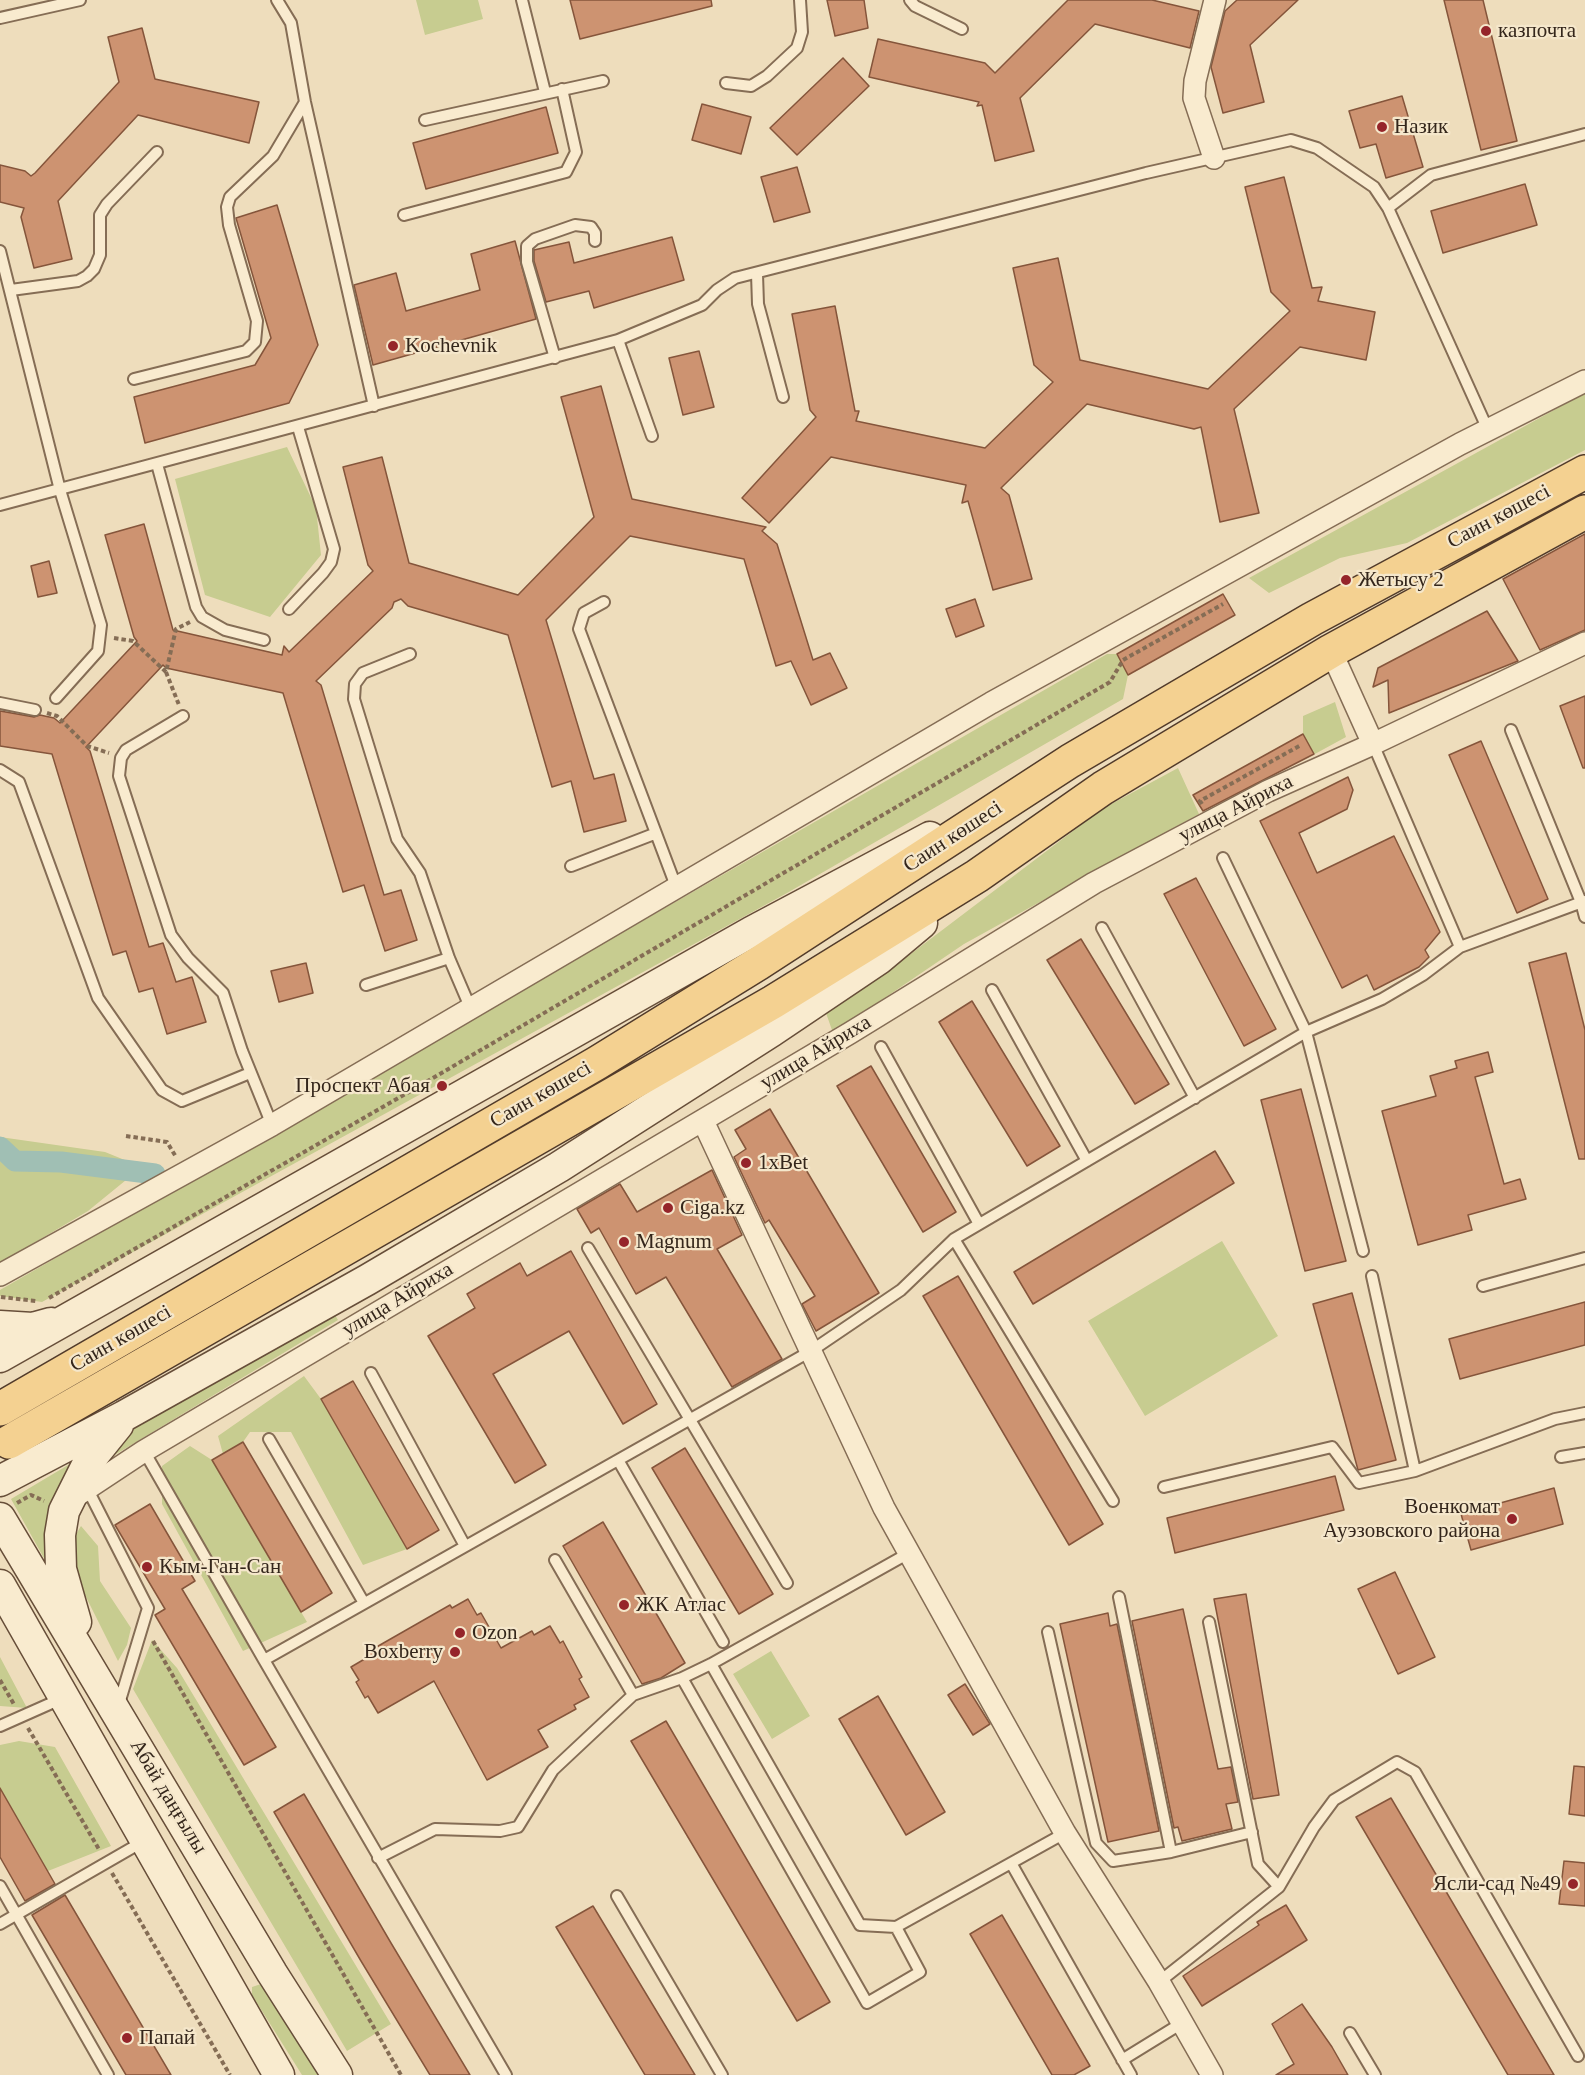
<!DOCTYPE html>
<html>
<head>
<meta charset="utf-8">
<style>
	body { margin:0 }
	canvas { display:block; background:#eeddbc }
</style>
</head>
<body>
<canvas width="1585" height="2075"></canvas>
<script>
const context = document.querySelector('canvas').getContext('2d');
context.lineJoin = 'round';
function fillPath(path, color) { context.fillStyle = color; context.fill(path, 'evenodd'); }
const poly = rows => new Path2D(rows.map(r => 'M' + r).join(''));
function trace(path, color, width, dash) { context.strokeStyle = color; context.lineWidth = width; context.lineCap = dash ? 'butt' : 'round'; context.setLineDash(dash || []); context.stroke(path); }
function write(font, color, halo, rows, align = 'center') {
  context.font = font + ' "Times New Roman",serif'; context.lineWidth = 4.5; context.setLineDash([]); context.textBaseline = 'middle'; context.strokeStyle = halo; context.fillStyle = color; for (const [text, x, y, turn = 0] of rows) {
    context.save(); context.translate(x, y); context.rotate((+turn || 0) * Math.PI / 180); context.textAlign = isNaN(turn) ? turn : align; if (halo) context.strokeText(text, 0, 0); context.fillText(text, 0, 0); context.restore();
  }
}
fillPath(poly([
	[416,0,478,0,483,19,425,35],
	[1585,393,1585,450,1407,543,1340,558,1269,593,1249,578],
	[287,447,316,508,321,555,270,617,205,595,175,479],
	[1107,654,1117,654,1128,675,1123,699,787,893,42,1302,0,1296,0,1290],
	[1335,702,1346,737,1313,755,1303,734,1303,716],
	[1178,768,1199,814,964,944,833,1033,826,1013,879,978,1102,809],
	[0,1137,105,1152,142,1167,88,1211,0,1263],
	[1222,1241,1278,1336,1145,1416,1088,1321],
	[332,1310,338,1320,98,1465,132,1422],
	[304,1376,321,1399,407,1549,363,1565,291,1432,250,1432,243,1442,223,1454,218,1436],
	[190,1446,212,1460,307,1622,243,1651,162,1504,162,1466],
	[85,1455,55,1578,11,1499],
	[81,1526,98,1546,100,1581,131,1628,127,1645,118,1661,79,1583,72,1541],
	[152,1640,177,1668,391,2024,347,2051,133,1689],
	[771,1651,810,1716,772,1739,733,1674],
	[0,1657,27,1708,0,1706],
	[19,1741,55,1747,111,1846,48,1871,0,1788,0,1745],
	[261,1984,269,1989,321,2075,302,2075,252,1995,252,1987]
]), '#c7cc90');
trace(poly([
	[0,1147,15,1161,61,1162,155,1174]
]), '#a0bfb4', 21);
const building = poly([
	[570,0,711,0,712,6,580,39,570,0],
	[827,0,864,0,868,28,835,36,827,0],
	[1068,0,1152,0,1199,11,1190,48,1095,24,1020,98,1034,151,995,161,982,105,977,106,979,102,869,77,878,39,985,63,995,73,1068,0],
	[1237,0,1298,0,1250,45,1264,102,1223,113,1211,67,1225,11,1237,0],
	[1444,0,1483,0,1517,141,1481,150,1444,0],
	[142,28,155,79,259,102,249,143,138,115,58,201,72,259,34,268,21,217,24,208,0,202,0,165,25,171,31,176,35,173,119,82,108,37,142,28],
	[843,58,869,86,797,155,770,128,843,58],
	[1402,96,1423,167,1386,178,1376,144,1360,148,1349,111,1402,96],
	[702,104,751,117,741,154,692,140,702,104],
	[546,107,558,153,426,189,413,143,546,107],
	[797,167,810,212,774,222,761,177,797,167],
	[1284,177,1312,288,1322,287,1318,301,1375,312,1366,360,1300,347,1234,409,1259,513,1220,522,1201,427,1194,429,1087,404,1001,488,1009,495,1032,579,993,590,968,501,962,503,966,485,831,457,769,523,742,498,816,417,810,410,792,314,835,306,855,411,859,411,856,421,985,448,1053,382,1034,365,1013,268,1058,258,1080,360,1208,389,1290,311,1271,292,1245,187,1284,177],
	[1525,184,1537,225,1443,253,1431,211,1525,184],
	[277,205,318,345,289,403,145,443,134,397,255,365,271,338,236,218,277,205],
	[672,237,684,280,594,308,589,291,546,302,534,261,534,250,569,242,574,263,672,237],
	[515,241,536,319,373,365,354,285,396,273,406,311,480,290,471,254,515,241],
	[699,351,714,407,683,415,669,358,699,351],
	[601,386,632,499,766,527,762,531,777,544,813,660,830,653,847,688,811,705,791,661,776,666,744,559,630,536,546,620,594,779,614,774,626,821,584,832,571,781,552,787,508,635,408,606,401,599,394,602,392,608,316,681,321,685,384,895,401,890,417,940,385,951,364,885,343,892,283,693,166,668,163,665,86,747,90,751,149,947,163,943,176,982,192,977,206,1022,167,1034,153,988,139,992,126,951,113,955,52,754,0,746,0,711,34,717,40,715,54,718,60,723,137,641,134,637,105,535,144,524,173,630,282,655,284,646,289,652,373,571,368,565,343,467,382,457,409,563,518,595,594,517,561,397,601,386],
	[1585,534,1585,630,1540,650,1503,579,1585,534],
	[49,561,57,593,38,597,31,566,49,561],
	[1223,594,1235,615,1128,675,1117,654,1223,594],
	[975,599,984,626,956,637,946,609,975,599],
	[1487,611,1518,661,1389,713,1388,680,1373,687,1378,668,1487,611],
	[1585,696,1585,768,1583,768,1560,706,1585,696],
	[1303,734,1314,754,1203,811,1193,795,1303,734],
	[1481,741,1548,899,1517,913,1449,755,1481,741],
	[1348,777,1353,790,1347,809,1299,833,1317,873,1394,836,1440,932,1425,950,1429,957,1419,967,1374,990,1367,975,1342,988,1260,821,1348,777],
	[1196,878,1276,1029,1244,1046,1164,894,1196,878],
	[1081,939,1169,1084,1135,1104,1047,960,1081,939],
	[1566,953,1585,1030,1585,1159,1579,1159,1529,963,1566,953],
	[306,963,313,993,279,1002,271,971,306,963],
	[972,1001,1060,1146,1027,1166,939,1022,972,1001],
	[1488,1052,1493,1072,1475,1077,1504,1184,1520,1179,1526,1199,1468,1215,1472,1230,1418,1245,1382,1111,1436,1096,1430,1076,1457,1068,1455,1061,1488,1052],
	[871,1066,956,1212,923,1232,837,1086,871,1066],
	[1301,1089,1346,1261,1305,1271,1261,1100,1301,1089],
	[770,1109,879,1293,816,1331,802,1304,815,1296,769,1220,765,1223,734,1157,746,1149,735,1130,770,1109],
	[1215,1151,1234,1183,1033,1304,1014,1272,1215,1151],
	[712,1170,742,1235,717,1249,782,1359,732,1387,666,1277,636,1294,599,1228,591,1233,577,1209,620,1184,637,1212,712,1170],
	[571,1251,657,1404,623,1424,569,1331,493,1374,546,1465,515,1483,428,1336,475,1308,467,1294,520,1263,527,1276,571,1251],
	[958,1276,1103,1524,1069,1545,923,1296,958,1276],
	[1352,1293,1396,1460,1358,1470,1313,1304,1352,1293],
	[1585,1302,1585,1345,1460,1379,1449,1339,1585,1302],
	[353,1381,439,1530,407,1549,321,1399,353,1381],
	[243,1442,332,1593,301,1612,212,1460,243,1442],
	[685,1448,773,1594,739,1614,652,1468,685,1448],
	[1335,1476,1344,1510,1175,1553,1167,1518,1335,1476],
	[1554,1488,1563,1524,1471,1550,1461,1514,1554,1488],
	[150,1504,195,1581,182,1589,276,1747,244,1765,155,1615,165,1609,115,1525,150,1504],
	[603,1522,685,1663,661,1678,642,1684,563,1546,603,1522],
	[1395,1572,1435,1657,1398,1674,1358,1589,1395,1572],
	[1246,1594,1279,1795,1253,1799,1214,1599,1246,1594],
	[468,1599,477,1615,481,1613,501,1648,532,1631,534,1635,550,1626,560,1643,563,1641,582,1677,579,1679,589,1697,574,1705,576,1709,538,1730,548,1747,487,1780,434,1681,378,1713,368,1696,365,1698,356,1682,359,1680,351,1667,368,1657,366,1653,450,1605,452,1608,468,1599],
	[1183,1609,1218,1769,1231,1767,1238,1802,1226,1804,1232,1829,1182,1841,1178,1827,1174,1828,1132,1621,1183,1609],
	[1108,1613,1110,1626,1117,1624,1159,1831,1108,1842,1060,1624,1108,1613],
	[965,1684,990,1724,973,1735,948,1695,965,1684],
	[878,1696,945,1812,906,1835,839,1719,878,1696],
	[666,1721,830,2002,797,2021,631,1741,666,1721],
	[1574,1766,1585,1767,1585,1816,1569,1814,1574,1766],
	[0,1788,55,1884,25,1901,0,1857,0,1788],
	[304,1794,391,1943,470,2075,430,2075,361,1961,274,1812,304,1794],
	[1391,1798,1554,2075,1508,2075,1356,1817,1391,1798],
	[1564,1861,1585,1863,1585,1906,1559,1904,1564,1861],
	[65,1895,171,2075,126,2075,32,1915,65,1895],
	[1286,1905,1307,1940,1202,2006,1183,1976,1259,1925,1257,1922,1286,1905],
	[593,1906,680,2050,695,2075,645,2075,556,1927,593,1906],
	[1002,1915,1090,2066,1074,2075,1052,2075,970,1934,1002,1915],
	[1302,2004,1332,2047,1348,2075,1276,2075,1294,2064,1272,2024,1302,2004]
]);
fillPath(building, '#cd9371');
trace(building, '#85553b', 1.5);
const lane = poly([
	[277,0,291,23,305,102,374,406],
	[522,0,545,92],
	[910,0,915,6,962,29],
	[0,18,80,0],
	[726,83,751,86,767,76,797,48,802,32,800,0],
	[425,120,603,81],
	[1388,208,1431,175,1585,134],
	[404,215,566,172,576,152,562,89],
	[0,251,60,490,101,625,98,651,56,698],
	[757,274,758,304,783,397],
	[11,290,78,281,87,276,94,269,100,255,100,215,107,204,157,152],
	[618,340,652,436],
	[555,358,527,262,527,246,535,239,575,225,591,227,595,233,595,241],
	[134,379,246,351,255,342,257,321,229,225,227,207,230,197,273,156,305,102],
	[157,464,196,607,202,617,225,630,264,640],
	[0,505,618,340,702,305,717,290,735,278,1146,173,1291,140,1317,148,1374,187,1388,208,1488,430],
	[604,602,584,613,579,629,677,889],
	[289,609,323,573,331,562,334,549,298,427],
	[410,654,363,673,355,684,354,699,397,839,420,873,449,958,470,1007],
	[0,703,35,710],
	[183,716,126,750,121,758,119,776,171,935,188,958,223,993,242,1051,272,1125],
	[1511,730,1581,902,1585,917],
	[1373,744,1460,947],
	[0,770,19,782,98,998,162,1090,182,1101,250,1073],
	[1223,858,1306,1032,1363,1251],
	[571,866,654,834],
	[1102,928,1195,1098],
	[366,985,449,958],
	[992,990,1087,1161],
	[881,1047,979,1224],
	[954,1239,1113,1501],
	[588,1248,787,1583],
	[1372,1276,1415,1471],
	[1483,1286,1585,1258],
	[371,1373,465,1546],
	[269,1439,364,1603],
	[144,1451,264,1660],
	[1561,1457,1585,1453],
	[618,1460,723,1642],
	[1164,1487,1332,1447,1359,1483,1415,1471,1555,1419,1585,1413],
	[87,1488,148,1608,118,1707],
	[555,1560,633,1695],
	[1119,1597,1171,1852,1252,1832],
	[1209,1622,1258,1864,1279,1887],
	[1048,1632,1096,1843,1113,1861,1171,1852],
	[711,1664,860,1925,896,1927],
	[682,1678,867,2003,920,1972,896,1927,1065,1833],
	[0,1726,63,1698],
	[378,1858,435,1829,500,1831,518,1827,553,1770,633,1695,682,1678,711,1664,909,1553],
	[1011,1863,1131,2075],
	[0,1886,108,2075],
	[617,1896,722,2075],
	[0,1924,144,1841],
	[1159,1982,1279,1887,1314,1827,1334,1800,1397,1762,1415,1772,1578,2056],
	[1350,2033,1375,2075],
	[1122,2060,1182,2023],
	[506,2075,264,1660,811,1351,901,1290,954,1239,1306,1032,1382,999,1423,975,1460,947,1585,901]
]);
const street = poly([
	[1214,158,1194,98,1195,81,1215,0],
	[1331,651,1373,744],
	[703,1121,884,1508,1065,1833,1159,1982,1212,2075],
	[0,1275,272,1125,991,703,1460,444,1585,381],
	[73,1498,144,1451,850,1033,1094,883,1268,791,1373,744,1585,643]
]);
const secondary = poly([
	[0,1326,33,1328,51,1323],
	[0,1357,751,932,930,837],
	[0,1481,124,1416,367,1280,559,1167,772,1031,879,959,922,923],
	[0,1518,272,1973,337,2075],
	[0,1585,279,2075],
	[76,1622,61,1569,60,1535,64,1511,89,1461,118,1425]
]);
const primary = poly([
	[0,1409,597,1063,759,963,1070,761,1312,619,1585,472],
	[9,1442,773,1002,977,876,1103,788,1331,651,1585,512]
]);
trace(lane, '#856d55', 14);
trace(street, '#856d55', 24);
trace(secondary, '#674e39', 33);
trace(primary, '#523b2a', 36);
trace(poly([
	[114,638,133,641,166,672,176,629,190,622],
	[166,672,179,705],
	[47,713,57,716,87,746,109,753],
	[1202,804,1200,801,1301,745],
	[126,1136,167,1142,176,1157],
	[1,1297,36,1301],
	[49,1298,409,1092,1110,682,1123,660,1223,604],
	[17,1503,31,1495,44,1501],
	[153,1641,401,2075],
	[0,1680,15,1706],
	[28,1728,100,1851],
	[112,1873,230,2075]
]), '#856d55', 4, [4.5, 3]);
trace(lane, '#f9ebcf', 10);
trace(street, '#f9ebcf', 21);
trace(secondary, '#f9ebcf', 30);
trace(primary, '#f4d191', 33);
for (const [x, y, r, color] of [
	[1486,31,6,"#95252a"],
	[1382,127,6,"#95252a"],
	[393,346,6,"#95252a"],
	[1346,580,6,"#95252a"],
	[442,1086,6,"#95252a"],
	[746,1163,6,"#95252a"],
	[668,1208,6,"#95252a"],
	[624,1242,6,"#95252a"],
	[1512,1519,6,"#95252a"],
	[147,1567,6,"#95252a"],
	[624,1605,6,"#95252a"],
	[460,1633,6,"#95252a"],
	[455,1652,6,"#95252a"],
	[1573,1884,6,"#95252a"],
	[127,2038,6,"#95252a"]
]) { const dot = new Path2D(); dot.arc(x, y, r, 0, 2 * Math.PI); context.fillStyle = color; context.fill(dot); trace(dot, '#f5e7cb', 2); }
write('21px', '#34261b', '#f5e7cb', [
	["казпочта",1498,31],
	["Назик",1394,127],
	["Kochevnik",405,346],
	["Жетысу 2",1358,580],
	["Проспект Абая",430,1086,"right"],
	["1xBet",758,1163],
	["Ciga.kz",680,1208],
	["Magnum",636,1242],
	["Военкомат",1500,1507,"right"],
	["Ауэзовского района",1500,1531,"right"],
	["Кым-Ган-Сан",159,1567],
	["ЖК Атлас",636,1605],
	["Ozon",472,1633],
	["Boxberry",443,1652,"right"],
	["Ясли-сад №49",1561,1884,"right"],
	["Папай",139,2038]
], 'left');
write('21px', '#34261b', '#f5e7cb', [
	["Саин көшесі",1499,517,-28],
	["улица Айриха",1236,809,-27],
	["Саин көшесі",953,837,-33],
	["улица Айриха",816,1053,-31],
	["Саин көшесі",541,1095,-30],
	["улица Айриха",398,1300,-31],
	["Саин көшесі",121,1339,-30],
	["Абай даңғылы",168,1797,59]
]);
</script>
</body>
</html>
